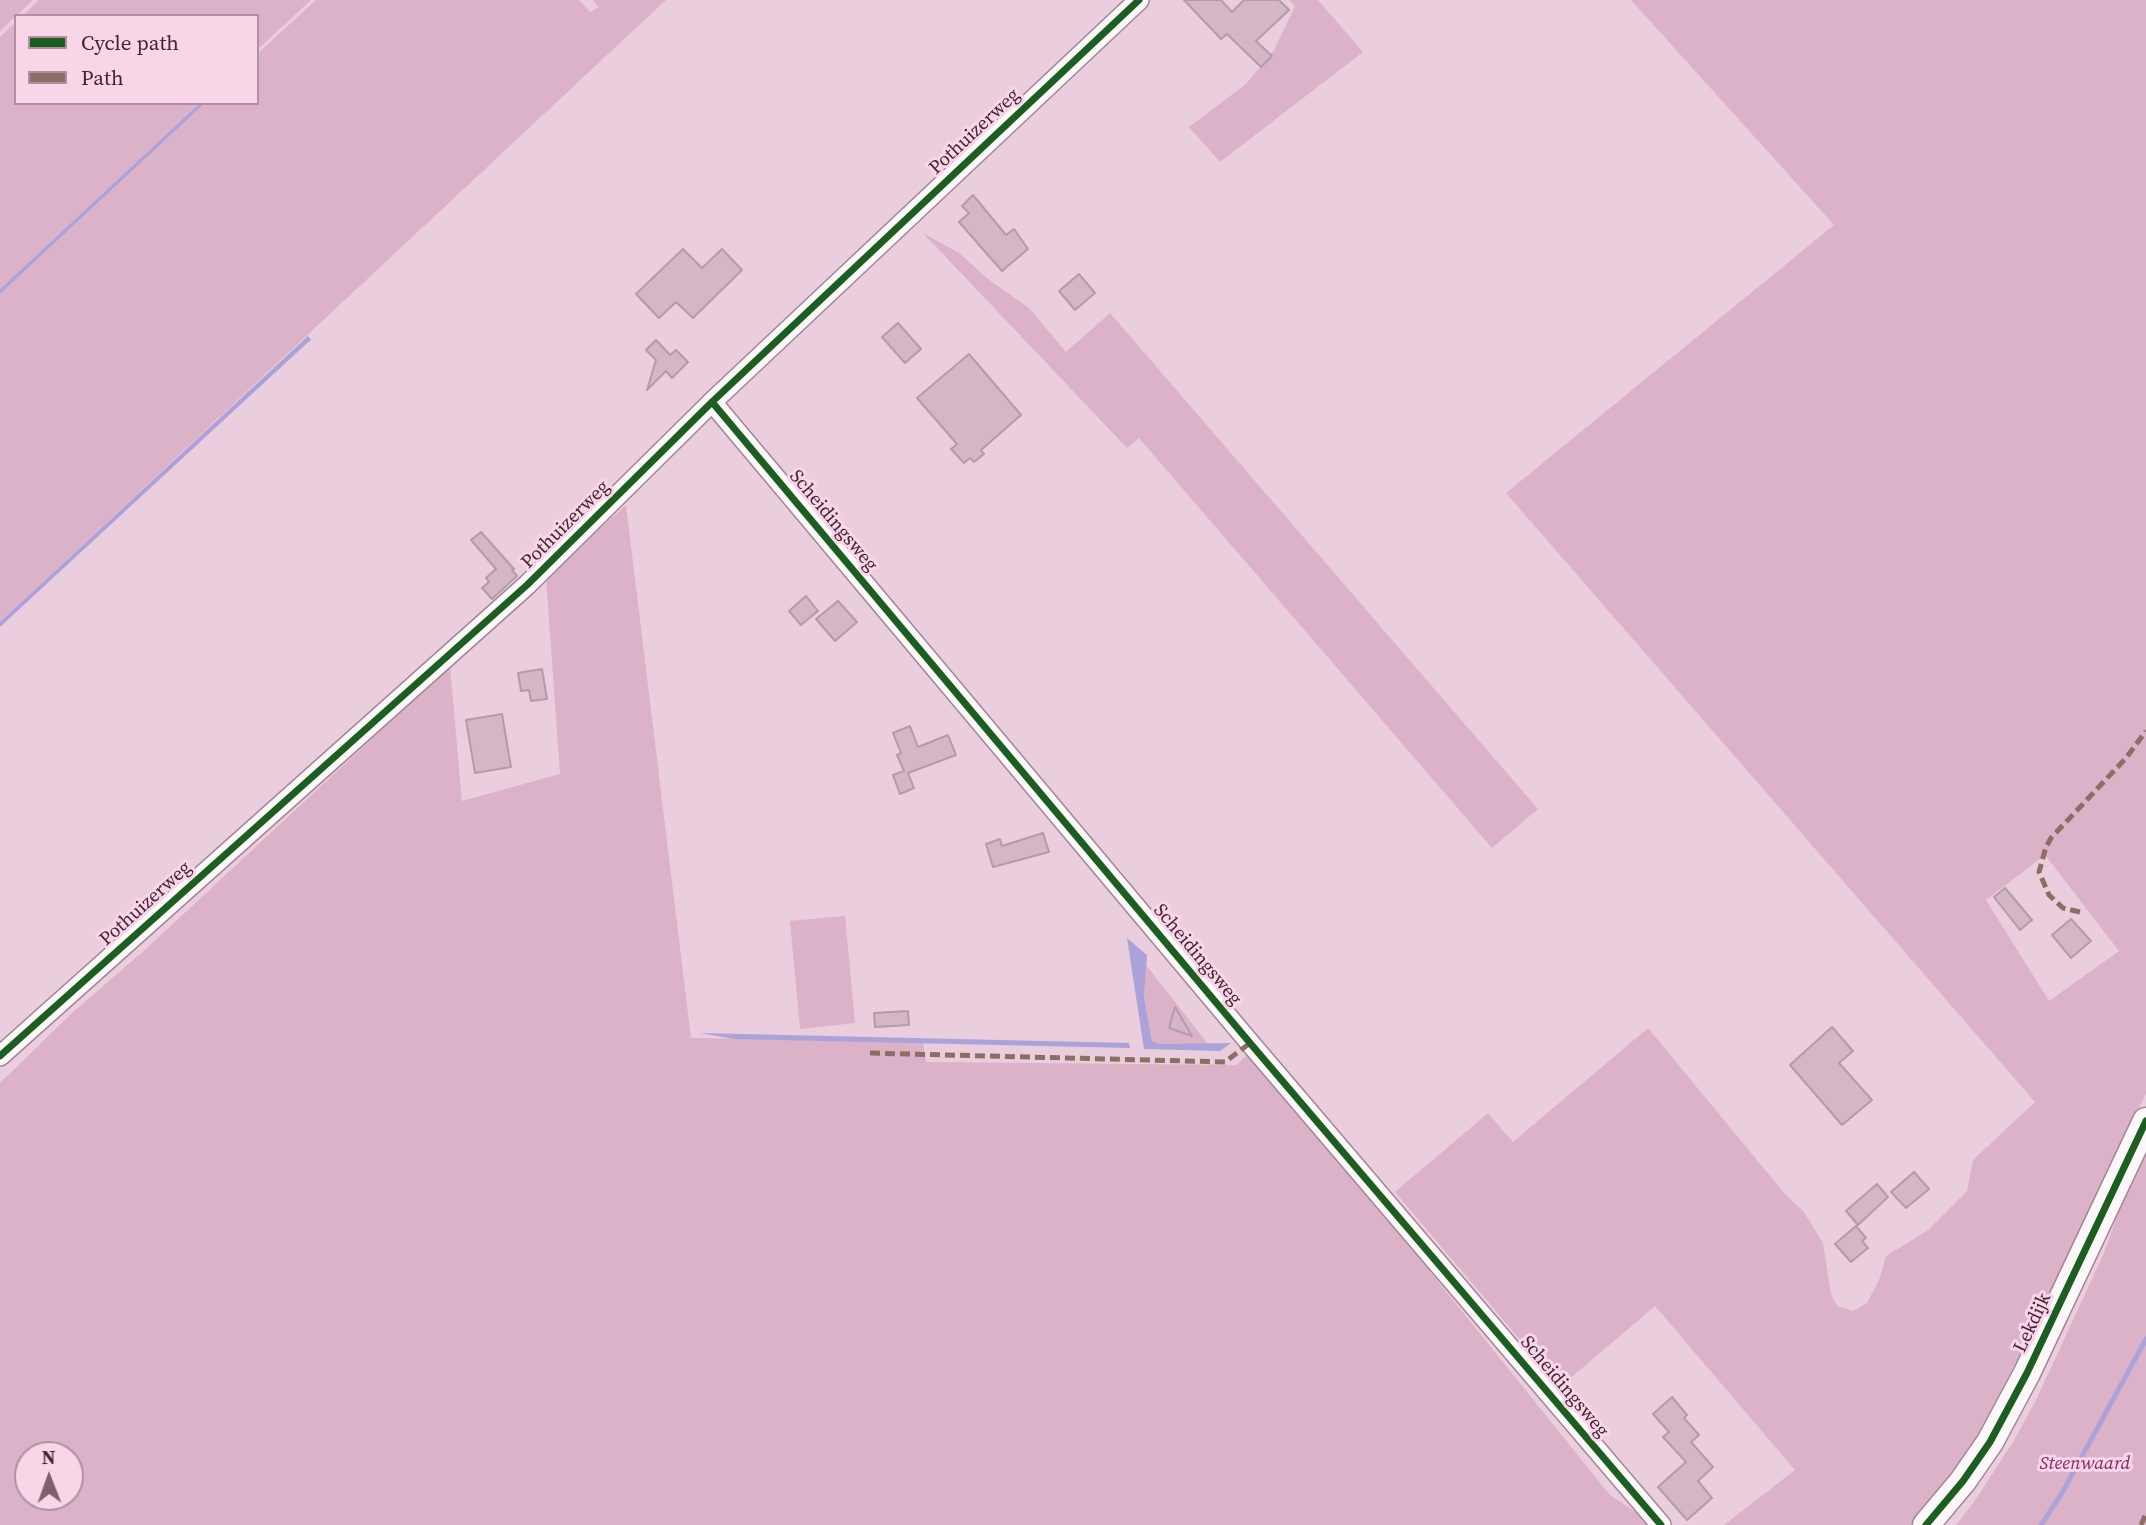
<!DOCTYPE html>
<html>
<head>
<meta charset="utf-8">
<style>
	body { margin:0 }
	#map { position:relative; width:2146px; height:1525px; overflow:hidden; background:#eacedd; font-family:"Source Serif 4",serif }
	canvas { display:block }
	.legend { position:absolute; left:14px; top:14px; width:245px; height:91px; box-sizing:border-box; background:#f8d6e8; border:2px solid #b08fa1; margin:0; padding:9px 12px; list-style:none; font-size:21px; color:#432436 }
	.legend li { display:flex; align-items:center; gap:14px; height:35px }
	.legend b { width:35px; border:2px solid #b08fa1 }
	.north { position:absolute; left:14px; top:1441px; width:70px; height:70px; box-sizing:border-box; background:#f8d6e8; border:2px solid #b08fa1; border-radius:50%; rotate:359deg; font-size:19px; font-weight:700; line-height:28px; text-align:center; color:#432436 }
	.north::after { content:''; display:block; margin:auto; width:24px; height:32px; background:#7d6070; clip-path:polygon(50% 0,100% 100%,50% 72%,0 100%) }
</style>
</head>
<body>
<div id="map">
<canvas width="2146" height="1525"></canvas>
<ul class="legend">
<li><b style="height:9px;background:#1b5e20"></b>Cycle path</li>
<li><b style="height:9px;background:#8d6e63"></b>Path</li>
</ul>
<div class="north">N</div>
</div>
<script>
const context = document.querySelector('canvas').getContext('2d');
context.lineJoin = 'round';
function fillPath(path, color) { context.fillStyle = color; context.fill(path, 'evenodd'); }
const poly = rows => new Path2D(rows.map(r => 'M' + r).join(''));
function trace(path, color, width, dash) { context.strokeStyle = color; context.lineWidth = width; context.lineCap = dash ? 'butt' : 'round'; context.setLineDash(dash || []); context.stroke(path); }
function write(font, color, halo, rows, align = 'center') {
  context.font = font + ' "Source Serif 4",serif'; context.lineWidth = 6; context.setLineDash([]); context.textBaseline = 'middle'; context.strokeStyle = halo; context.fillStyle = color; for (const [text, x, y, turn = 0] of rows) {
    context.save(); context.translate(x, y); context.rotate((+turn || 0) * Math.PI / 180); context.textAlign = isNaN(turn) ? turn : align; if (halo) context.strokeText(text, 0, 0); context.fillText(text, 0, 0); context.restore();
  }
}
fillPath(poly([
	[0,0,33,0,0,31],
	[39,0,311,0,257,50,257,16,22,16],
	[316,0,579,0,590,12,599,7,593,0,666,0,0,622,0,294,205,103,257,103,257,54],
	[1289,0,1318,0,1363,52,1220,162,1189,127,1246,84,1274,50,1295,6],
	[1631,0,2146,0,2146,1093,1990,1416,1946,1487,1916,1525,1724,1525,1795,1470,1655,1306,1560,1387,1395,1192,1488,1113,1513,1142,1648,1028,1785,1194,1804,1212,1823,1243,1831,1294,1837,1306,1853,1311,1867,1303,1879,1280,1886,1256,1927,1231,1967,1191,1973,1160,2035,1102,1506,493,1834,225],
	[2045,855,2119,951,2049,1001,1986,900],
	[16,22,16,103,200,103,0,289,0,37],
	[923,233,959,253,988,279,1029,308,1066,352,1110,313,1538,809,1492,848,1139,438,1127,448],
	[626,505,691,1038,923,1041,926,1062,1237,1065,1252,1050,1609,1494,1655,1525,0,1525,0,1083,72,1013,147,948,450,666,462,801,560,774,546,577],
	[28,1455,70,1455,70,1497,28,1497],
	[845,916,855,1023,800,1029,790,921],
	[1146,965,1208,1044,1159,1044,1152,1041,1144,997],
	[2146,1150,2146,1525,1956,1525,1974,1502,2013,1442,2036,1400,2104,1253,2122,1202]
]), '#dcb2c9');
fillPath(poly([
	[200,103,205,103,0,294,0,289],
	[308,336,311,340,304,346,0,627,0,622],
	[1127,938,1147,955,1144,997,1152,1041,1159,1044,1231,1043,1220,1051,1144,1049],
	[700,1033,1129,1043,1130,1048,734,1039]
]), '#aca2da');
trace(poly([
	[2041,1525,2062,1493,2146,1339]
]), '#aca2da', 5);
const building = poly([
	[1184,0,1221,0,1232,12,1244,0,1279,0,1289,10,1256,41,1272,56,1261,67,1227,34,1221,39,1184,0],
	[973,195,1006,235,1014,229,1028,249,1002,271,959,222,969,213,962,206,973,195],
	[683,249,702,268,722,249,742,270,693,318,676,302,659,318,636,294,683,249],
	[1079,274,1095,293,1075,310,1059,291,1079,274],
	[898,323,921,349,905,363,882,337,898,323],
	[656,340,670,355,676,350,688,362,672,378,666,371,647,390,656,360,646,350,656,340],
	[969,354,1021,415,981,450,984,454,974,462,970,458,964,463,951,449,957,444,917,398,969,354],
	[481,532,514,569,512,570,517,576,492,599,482,588,489,582,486,578,496,569,471,540,481,532],
	[806,596,818,611,801,625,789,611,806,596],
	[838,601,857,622,835,641,816,619,838,601],
	[542,669,547,699,531,701,529,690,521,691,518,673,542,669],
	[502,714,511,767,475,773,466,720,502,714],
	[910,726,918,747,948,735,956,755,908,773,914,788,900,794,893,775,904,771,897,755,901,753,893,733,910,726],
	[1043,833,1049,852,993,867,986,844,1000,839,1002,846,1043,833],
	[2005,888,2032,920,2020,930,1994,897,2005,888],
	[2071,919,2091,941,2071,958,2052,935,2071,919],
	[1175,1007,1192,1036,1169,1028,1175,1007],
	[908,1011,909,1025,875,1027,874,1013,908,1011],
	[1832,1027,1853,1051,1839,1063,1872,1100,1842,1125,1790,1065,1832,1027],
	[1914,1172,1929,1189,1906,1208,1891,1192,1914,1172],
	[1877,1184,1888,1197,1858,1225,1846,1211,1877,1184],
	[1856,1226,1866,1238,1862,1241,1868,1248,1851,1262,1835,1244,1856,1226],
	[1672,1397,1687,1415,1684,1418,1699,1435,1691,1442,1713,1467,1698,1481,1712,1498,1687,1520,1658,1487,1686,1462,1663,1437,1669,1432,1653,1414,1672,1397]
]);
fillPath(building, '#d4b7c7');
trace(building, '#b59aa9', 2);
const street = poly([
	[712,402,1250,1043,1661,1525],
	[0,1056,527,585,712,402,1139,0]
]);
const secondary = poly([
	[1926,1525,1963,1481,1990,1442,2027,1373,2146,1121]
]);
trace(street, '#a18696', 22);
trace(secondary, '#a18696', 29);
trace(street, '#fcf8fa', 19);
trace(secondary, '#fcf8fa', 26);
trace(poly([
	[2080,912,2063,908,2049,895,2039,872,2046,847,2051,838,2126,758,2146,731],
	[870,1053,1225,1062,1250,1043],
	[2141,1525,2146,1514]
]), '#8d6e63', 5, [10, 5]);
trace(poly([
	[712,402,1250,1043,1661,1525],
	[0,1056,527,585,712,402,1139,0],
	[1926,1525,1963,1481,1990,1442,2027,1373,2146,1121]
]), '#1b5e20', 7);
write('19px', '#432436', '#f8d6e8', [
	["Pothuizerweg",975,132,-43],
	["Scheidingsweg",833,521,50],
	["Pothuizerweg",566,525,-45],
	["Pothuizerweg",146,904,-42],
	["Scheidingsweg",1197,955,50],
	["Lekdijk",2033,1323,-65],
	["Scheidingsweg",1564,1387,50]
]);
write('italic 19px', '#842c64', '#f8d6e8', [
	["Steenwaard",2085,1464]
]);
</script>
</body>
</html>
